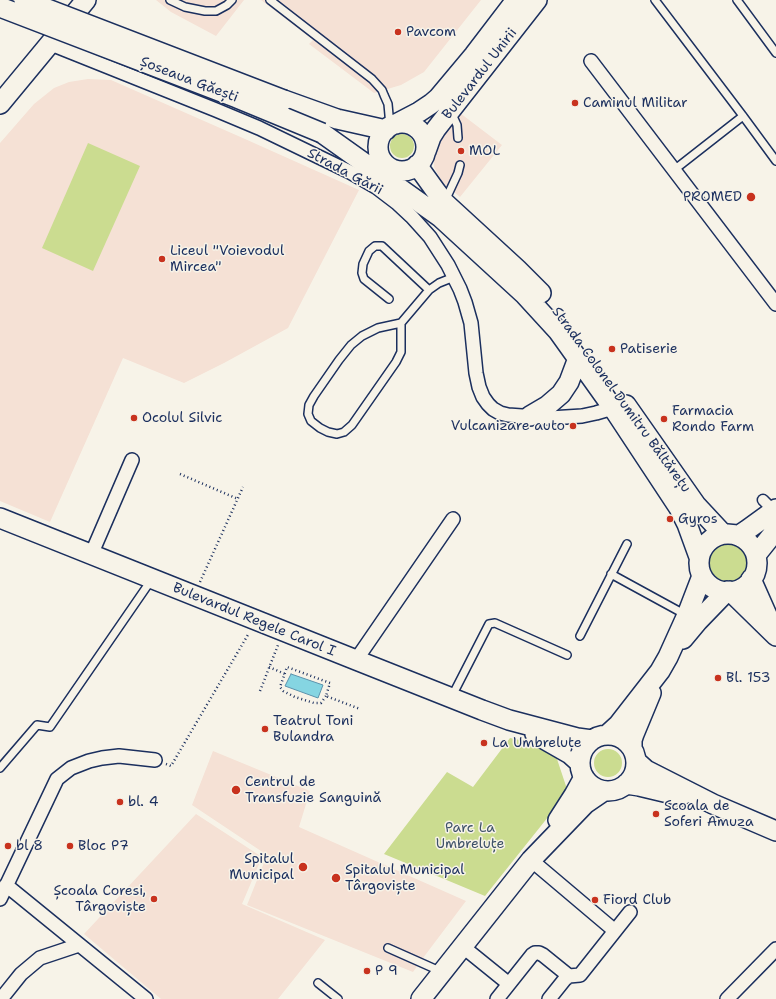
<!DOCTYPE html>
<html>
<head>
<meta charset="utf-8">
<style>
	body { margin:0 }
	canvas { display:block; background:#f7f3e8 }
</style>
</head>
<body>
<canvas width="776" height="999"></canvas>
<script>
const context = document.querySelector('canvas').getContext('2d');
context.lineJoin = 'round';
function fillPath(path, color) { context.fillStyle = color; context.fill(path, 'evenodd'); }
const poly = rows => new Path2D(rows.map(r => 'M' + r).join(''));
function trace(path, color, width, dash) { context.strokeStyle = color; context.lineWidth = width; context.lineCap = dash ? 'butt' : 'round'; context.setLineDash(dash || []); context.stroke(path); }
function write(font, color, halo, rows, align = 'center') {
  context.font = font + ' "Shantell Sans",sans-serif'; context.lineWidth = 3; context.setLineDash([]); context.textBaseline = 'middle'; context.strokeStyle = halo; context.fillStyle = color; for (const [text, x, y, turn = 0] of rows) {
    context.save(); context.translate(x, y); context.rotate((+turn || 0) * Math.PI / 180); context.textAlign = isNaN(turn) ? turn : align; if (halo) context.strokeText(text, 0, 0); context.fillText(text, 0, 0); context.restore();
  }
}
fillPath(poly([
	[156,0,244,0,216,36,171,12],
	[261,0,481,0,424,72,401,85,374,93,309,44,313,40],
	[88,79,111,80,245,139,359,190,288,328,224,363,184,383,123,358,50,522,0,501,0,143,34,104,54,88,69,82],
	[456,110,502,145,460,197,442,182,434,167,434,154,435,142],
	[213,751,310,791,299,827,466,901,420,962,413,972,247,905,267,855,192,805],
	[196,814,262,857,242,904,325,940,278,999,161,999,84,934]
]), '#f5e1d5');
fillPath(poly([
	'390 146a12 12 0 1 1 24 0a12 12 0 1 1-24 0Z',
	[88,143,140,166,93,271,42,248],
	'709 563a19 19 0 1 1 38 0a19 19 0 1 1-38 0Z',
	[510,738,530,742,555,753,568,792,485,896,384,854,447,772,473,787],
	'594 763a14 14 0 1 1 28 0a14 14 0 1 1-28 0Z'
]), '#cbdc90');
const water = poly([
	[291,674,323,685,318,698,285,686,291,674]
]);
fillPath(water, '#85d5e2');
trace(water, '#5b93ad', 1);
const service = poly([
	[170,0,185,7,205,11,216,11,227,5,232,0],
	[270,0,372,79,382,90,384,95,388,104,390,126],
	[655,0,743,116,776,161],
	[737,0,776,53],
	[451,112,457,125,458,138],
	[674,170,743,116],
	[445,201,458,173,460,165],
	[389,299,364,279,362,273,363,264,369,251,375,246,382,246,429,290],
	[401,323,401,352,396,362,352,425,344,432,337,434,328,432,320,428,311,421,308,414,309,405,314,396,339,360,351,345,362,336,378,328,401,323,429,290,439,283,454,277],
	[611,574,686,615],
	[580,636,627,544],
	[451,698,489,624,495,623,567,655],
	[0,768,37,725,50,727,152,579],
	[388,948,442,972],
	[318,983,338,999]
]);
const pedestrian = poly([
	[763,500,776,513]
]);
const minor = poly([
	[51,44,216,110,259,128,350,172,376,187,397,203,412,217,430,237,448,265,460,289,465,302,471,323,476,373,479,387,483,397,488,404,493,409,500,413,508,415,550,418,582,416,596,413,613,408],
	[591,61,776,304],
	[91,555,132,460],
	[356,660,453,519],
	[531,860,615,931],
	[6,885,146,999],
	[0,899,57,779,71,768,89,761,102,758,119,756,155,760],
	[462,946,509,984],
	[1,999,21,974,40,958,79,945],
	[497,999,532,955,535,953,539,953,543,955,569,976],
	[549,999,565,979,569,976,580,975,630,912],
	[727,999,776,949]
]);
const secondary = poly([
	[284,100,337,119,386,130],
	[0,104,86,0],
	'378 147a24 24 0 1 1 48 0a24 24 0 1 1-48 0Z',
	[396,124,419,112,431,104,438,98,474,55,516,0],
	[322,133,440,217,525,295,558,331,613,408,679,508,687,524,699,557],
	[426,151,431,137,436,129,537,0],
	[417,165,435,190,444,202,517,269,541,293],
	[626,405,696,505,723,534],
	[530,416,547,406,561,394,569,382,578,358],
	[0,518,356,660,482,710,509,720,577,738,592,740],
	'699 563a29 29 0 1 1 58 0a29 29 0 1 1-58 0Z',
	[738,536,747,530,776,509],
	[756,555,776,530],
	[751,579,767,615,772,626],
	[730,591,776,636],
	[683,639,698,621,727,591],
	[535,734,570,754,580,763],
	[607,735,618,725,660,671,668,657,687,615,702,576],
	'580 763a28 28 0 1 1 56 0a28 28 0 1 1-56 0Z',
	[632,748,632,740,634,734,651,693],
	[636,761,646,770,713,804,776,831],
	[626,784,639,786,681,796],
	[558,820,574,795,584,777],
	[421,999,531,860,585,804,604,791]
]);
trace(service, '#1b2f5e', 10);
trace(pedestrian, '#1b2f5e', 13);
trace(minor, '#1b2f5e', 16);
trace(secondary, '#1b2f5e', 22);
trace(poly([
	[180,474,238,499],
	[200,582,243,487],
	[269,667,285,674],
	[260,691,278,645],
	[326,696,321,703,314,703,295,697,283,691,280,687,287,667,330,683,326,696,360,709],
	[166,764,171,766,249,633]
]), '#1b2f5e', 2.5, [1, 3]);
trace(service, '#f7f3e8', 7);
trace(pedestrian, '#f7f3e8', 10);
trace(minor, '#f7f3e8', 13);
trace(secondary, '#f7f3e8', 19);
const secondaryBridge = poly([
	[24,0,284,100],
	[0,7,237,98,322,133]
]);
trace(secondaryBridge, '#1b2f5e', 22, []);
trace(secondaryBridge, '#f7f3e8', 19);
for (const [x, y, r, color] of [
	[398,32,4,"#c8321e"],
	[575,103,4,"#c8321e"],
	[461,151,4,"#c8321e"],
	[751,197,5,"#c8321e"],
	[162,259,4,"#c8321e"],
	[612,349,4,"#c8321e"],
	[134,418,4,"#c8321e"],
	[664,419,4,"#c8321e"],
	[573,426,4,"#c8321e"],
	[670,519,4,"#c8321e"],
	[718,678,4,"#c8321e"],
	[265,729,4,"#c8321e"],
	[484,743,4,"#c8321e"],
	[236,790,5,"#c8321e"],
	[120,802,4,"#c8321e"],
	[656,814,4,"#c8321e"],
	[8,846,4,"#c8321e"],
	[70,846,4,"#c8321e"],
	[303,867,5,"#c8321e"],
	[336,878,5,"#c8321e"],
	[154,899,4,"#c8321e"],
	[595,900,4,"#c8321e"],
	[367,971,4,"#c8321e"]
]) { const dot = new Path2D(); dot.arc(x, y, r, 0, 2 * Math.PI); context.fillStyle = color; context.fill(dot); trace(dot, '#f7f3e8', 1.5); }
write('14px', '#1b2f5e', '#f7f3e8', [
	["Pavcom",406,32],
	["Caminul Militar",583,103],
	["MOL",469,151],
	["PROMED",742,197,"right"],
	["Liceul \"Voievodul",170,251],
	["Mircea\"",170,267],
	["Patiserie",620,349],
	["Farmacia",672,411],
	["Rondo Farm",672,427],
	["Ocolul Silvic",142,418],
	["Vulcanizare auto",565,426,"right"],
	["Gyros",678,519],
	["Bl. 153",726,678],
	["Teatrul Toni",273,721],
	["Bulandra",273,737],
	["La Umbreluțe",492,743],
	["Centrul de",245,782],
	["Transfuzie Sanguină",245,798],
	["bl. 4",128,802],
	["Scoala de",664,806],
	["Soferi Amuza",664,822],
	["bl 8",16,846],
	["Bloc P7",78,846],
	["Spitalul",294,859,"right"],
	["Municipal",294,875,"right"],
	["Spitalul Municipal",345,870],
	["Târgoviște",345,886],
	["Școala Coresi,",146,891,"right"],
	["Târgoviște",146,907,"right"],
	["Fiord Club",603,900],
	["P 9",375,971]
], 'left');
write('14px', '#1b2f5e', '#f7f3e8', [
	["Bulevardul Unirii",480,74,-52],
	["Șoseaua Găești",189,80,21],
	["Strada Gării",345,172,28],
	["Strada Colonel Dumitru Băltărețu",621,400,54],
	["Bulevardul Regele Carol I",254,620,22]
]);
write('14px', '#3e5268', '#f7f3e8', [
	["Parc La",470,828],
	["Umbreluțe",470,844]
]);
</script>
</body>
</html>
